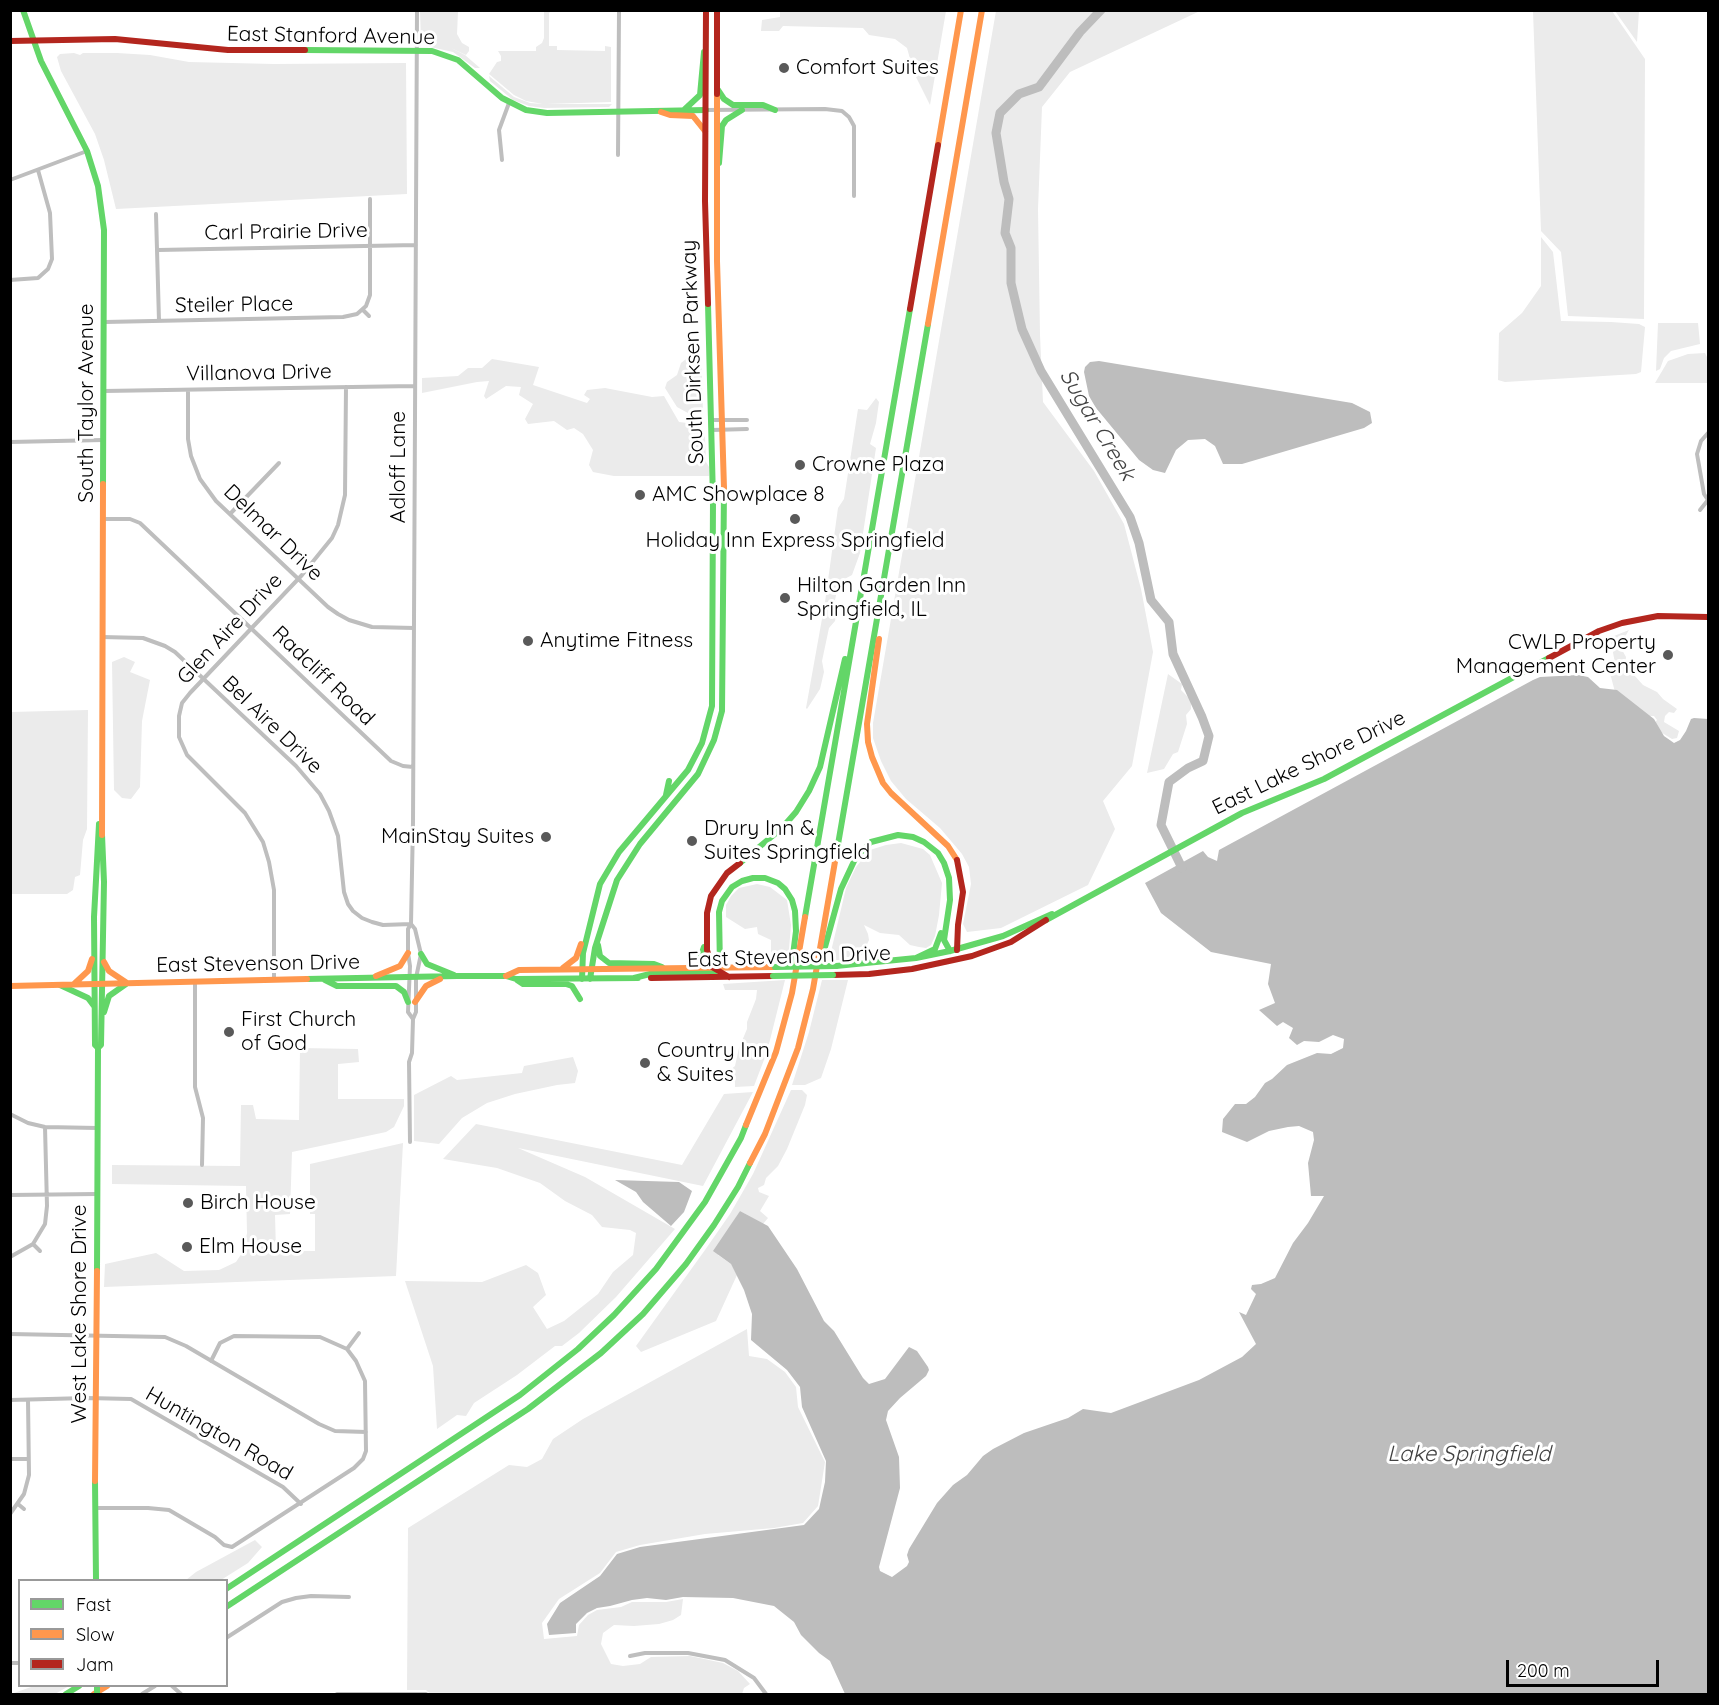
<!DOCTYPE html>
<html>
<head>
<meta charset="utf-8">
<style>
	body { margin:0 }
	#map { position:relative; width:1719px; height:1705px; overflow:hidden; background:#fff; font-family:Quicksand,sans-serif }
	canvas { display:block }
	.frame { position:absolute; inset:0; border:12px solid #000; pointer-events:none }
	.legend { position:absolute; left:18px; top:1579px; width:210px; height:108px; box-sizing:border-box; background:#fff; border:2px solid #999; margin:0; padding:8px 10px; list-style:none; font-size:18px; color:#000 }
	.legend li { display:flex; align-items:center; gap:12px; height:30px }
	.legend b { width:30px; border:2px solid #999 }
	.scale { position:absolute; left:1506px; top:1660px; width:153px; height:27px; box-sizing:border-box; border:3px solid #000; border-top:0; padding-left:8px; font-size:18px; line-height:21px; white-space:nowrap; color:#000; -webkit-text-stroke:4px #fff; paint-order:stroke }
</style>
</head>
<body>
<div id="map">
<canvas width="1719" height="1705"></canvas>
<div class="frame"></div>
<ul class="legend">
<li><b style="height:8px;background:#63d668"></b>Fast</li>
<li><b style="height:8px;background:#ff974d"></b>Slow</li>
<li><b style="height:8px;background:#b3261e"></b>Jam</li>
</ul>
<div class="scale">200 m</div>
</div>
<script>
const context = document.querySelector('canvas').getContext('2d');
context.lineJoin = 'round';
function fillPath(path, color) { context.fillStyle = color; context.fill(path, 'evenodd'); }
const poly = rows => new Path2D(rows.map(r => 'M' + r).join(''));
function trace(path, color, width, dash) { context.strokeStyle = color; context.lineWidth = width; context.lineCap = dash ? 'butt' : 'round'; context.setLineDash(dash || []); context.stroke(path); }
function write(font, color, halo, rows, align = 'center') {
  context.font = font + ' Quicksand,sans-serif'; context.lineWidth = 6; context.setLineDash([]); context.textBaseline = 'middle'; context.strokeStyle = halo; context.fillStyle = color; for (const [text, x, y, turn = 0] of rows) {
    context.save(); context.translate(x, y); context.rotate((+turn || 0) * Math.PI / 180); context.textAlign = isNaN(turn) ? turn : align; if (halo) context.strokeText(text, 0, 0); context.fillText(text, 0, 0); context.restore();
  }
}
fillPath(poly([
	[420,11,457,10,458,12,457,34,462,43,469,47,469,51,466,55,451,48,465,55,480,68,475,68,453,52,426,46,425,43,428,42,421,41],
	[544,11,551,11,549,13,549,46,557,46,557,50,605,51,605,46,611,47,611,102,546,104,612,104,609,107,544,108,529,106,513,100,490,81,489,76,514,97,530,103,543,104,526,101,514,95,489,74,497,62,501,61,501,56,498,51,536,51,536,47,542,43,544,38],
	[780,11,946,11,930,105,914,73,907,48,895,39,869,35,863,28,783,26,779,31,761,31,762,20,780,17],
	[996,11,1200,11,1070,72,1042,107,1038,209,1040,335,1043,402,1094,471,1124,524,1141,589,1153,652,1132,766,1103,801,1115,829,1088,885,1001,928,967,932,963,924,971,884,969,867,962,854,940,828,906,799,891,781,881,761,873,738,873,723],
	[1533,11,1612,11,1645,59,1644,319,1568,316,1561,252,1541,231],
	[1615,11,1639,11,1637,42],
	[74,53,80,55,83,53,117,53,150,55,189,62,274,64,406,63,407,194,116,209,104,160,95,134,61,71,57,57,60,54],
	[1541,237,1553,252,1561,321,1611,322,1639,324,1645,327,1641,372,1636,374,1505,382,1498,380,1499,333,1522,313,1541,286],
	[1658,323,1698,323,1700,344,1671,351,1664,358,1660,369,1656,371],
	[1705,353,1708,359,1708,383,1655,383,1668,361,1688,354],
	[701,356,703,413,697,418,677,407,665,388,667,382,677,375,681,363,686,359],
	[492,359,539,367,533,385,587,403,590,399,584,395,587,390,605,388,652,397,664,396,679,422,696,424,705,437,706,462,709,467,709,476,614,476,593,472,589,465,593,450,583,434,574,428,567,430,554,421,528,424,525,419,533,404,519,395,521,387,506,386,486,399,484,396,489,381,477,382,422,393,422,378,458,376,468,368,482,368],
	[876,398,879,402,876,423,870,444,876,448,860,553,852,575,839,582,835,600,837,611,835,621,829,628,822,661,824,672,820,689,807,709,806,708,825,602,838,508,844,499,858,409,867,410],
	[1629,630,1622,642,1621,648,1626,657,1625,665,1643,685,1657,692,1663,699,1677,709,1674,713,1669,712,1665,716,1664,722,1679,731,1677,738,1672,739,1654,728,1654,724,1657,720,1654,716,1647,716,1615,692,1610,673,1615,663,1611,642,1614,636],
	[124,657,135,662,130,672,150,680,142,721,140,787,131,799,122,798,114,790,112,662],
	[1168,674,1182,684,1181,690,1191,700,1191,709,1186,715,1187,724,1178,752,1173,754,1164,769,1147,773],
	[88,710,87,829,83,840,80,875,75,877,73,890,67,894,11,894,11,712],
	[901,843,923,849,930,855,942,883,939,915,935,936,931,945,926,948,919,947,910,945,899,935,880,933,864,925,868,934,869,940,862,955,843,960,829,960,846,888,856,867,870,850,886,845],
	[757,884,770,887,787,900,791,925,788,961,771,961,771,940,758,934,757,927,745,929,726,917,726,905,731,896,739,888],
	[785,980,767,1052,754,1086,735,1087,735,1082,730,1077,730,1070,735,1066,739,1048,747,1029,747,1022,756,999,757,990,725,990,723,984],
	[822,980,848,980,831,1049,821,1078,805,1085,792,1085,809,1032],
	[300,1048,358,1049,359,1062,338,1064,338,1099,404,1099,404,1106,394,1127,386,1132,292,1152,290,1214,275,1215,276,1251,315,1251,315,1214,310,1214,310,1164,403,1143,396,1276,104,1287,105,1264,156,1253,184,1271,219,1270,236,1262,244,1250,247,1233,246,1186,112,1184,112,1165,240,1166,241,1105,253,1105,256,1119,299,1120],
	[573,1057,578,1071,575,1083,557,1085,515,1094,487,1103,462,1118,439,1144,414,1141,414,1095,451,1076,457,1080,522,1073,524,1066],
	[791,1090,802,1090,807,1095,805,1105,787,1149,778,1166,766,1178,764,1185,758,1188,759,1192,769,1196,760,1211,768,1218,763,1224,740,1211,730,1227,718,1255,731,1264,737,1275,716,1321,641,1352,636,1346,705,1250,730,1214,753,1174],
	[753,1092,703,1186,518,1148,585,1177,675,1229,616,1297,579,1333,562,1346,555,1346,517,1375,474,1403,466,1416,457,1415,437,1429,433,1366,405,1281,482,1282,526,1265,538,1273,546,1295,533,1307,547,1329,564,1321,598,1294,613,1272,633,1255,636,1233,630,1230,602,1227,592,1215,565,1201,540,1183,497,1168,443,1159,476,1124,682,1165,724,1094],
	[747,1329,749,1356,767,1359,785,1372,796,1387,798,1407,825,1462,818,1506,803,1523,774,1528,705,1534,640,1545,616,1552,600,1573,559,1599,542,1623,544,1639,577,1636,579,1625,588,1615,597,1610,621,1607,632,1602,666,1602,683,1599,681,1615,673,1620,659,1624,634,1626,614,1625,603,1633,601,1644,611,1664,623,1666,640,1664,651,1657,690,1656,723,1663,738,1671,750,1684,744,1688,742,1694,430,1694,426,1690,407,1690,408,1528,509,1465,527,1467,542,1459,553,1439,583,1419],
	[255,1540,262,1547,248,1563,221,1580,186,1580,196,1572],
	[34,1686,69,1686,55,1694,11,1694]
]), '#ebebeb');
fillPath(poly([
	[1099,361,1352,403,1370,412,1372,423,1364,428,1242,464,1223,464,1215,446,1205,439,1188,440,1176,450,1165,473,1153,470,1139,460,1096,408,1089,396,1084,372,1085,367,1090,362],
	[1578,675,1588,677,1600,688,1617,690,1654,719,1664,736,1674,743,1680,740,1686,731,1691,719,1694,718,1708,719,1708,1681,1707,1685,1708,1694,845,1694,830,1661,819,1653,801,1635,794,1622,774,1606,733,1598,683,1597,666,1600,647,1598,632,1600,610,1606,597,1608,587,1613,576,1624,576,1633,549,1635,547,1624,560,1603,600,1576,617,1554,640,1547,804,1525,819,1509,825,1482,826,1461,802,1407,800,1387,787,1370,751,1340,752,1314,744,1290,731,1264,713,1251,740,1211,768,1226,797,1269,824,1321,834,1331,863,1378,869,1384,885,1379,909,1347,917,1351,928,1367,929,1370,926,1376,900,1398,888,1411,886,1420,899,1457,900,1488,879,1567,880,1571,892,1577,907,1566,909,1562,907,1555,909,1549,937,1503,953,1485,967,1475,983,1456,993,1449,1024,1433,1068,1418,1083,1409,1111,1413,1199,1380,1242,1357,1256,1344,1239,1312,1246,1315,1256,1294,1251,1289,1252,1285,1261,1284,1275,1278,1293,1243,1308,1223,1324,1196,1311,1196,1308,1163,1314,1140,1313,1132,1299,1126,1288,1127,1269,1131,1247,1142,1222,1132,1223,1119,1235,1104,1246,1104,1255,1097,1265,1083,1272,1079,1287,1065,1317,1053,1331,1054,1343,1048,1344,1039,1333,1035,1319,1042,1304,1041,1297,1045,1289,1038,1293,1028,1283,1022,1277,1026,1259,1010,1275,1003,1268,984,1271,964,1211,952,1161,913,1145,883,1203,851,1208,857,1217,861,1219,850,1533,680,1540,677],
	[615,1180,679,1182,692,1191,684,1212,671,1226,643,1202,636,1192]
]), '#bdbdbd');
trace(poly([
	[1101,10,1080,32,1039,87,1019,94,1000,113,996,133,1004,182,1009,199,1005,233,1011,248,1011,283,1022,329,1041,371,1130,517,1139,543,1151,600,1169,622,1173,654,1202,717,1209,736,1203,761,1188,768,1169,782,1161,825,1182,868]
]), '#bdbdbd', 9);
trace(poly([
	[707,110,825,109,842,111,849,117,854,126,854,196],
	[618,155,619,12],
	[502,160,499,130,509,103],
	[10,180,87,151],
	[156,214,159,321],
	[158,250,416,245],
	[10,280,38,278,48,269,52,259,50,213,38,170],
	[363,310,369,316],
	[105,322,343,317,357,314,366,306,370,295,370,199],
	[188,390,188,439,191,456,200,479,216,501,328,607,338,614,349,620,372,627,414,628],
	[104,391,414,386],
	[712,420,747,420],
	[712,430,747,429],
	[1708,433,1701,441,1697,454,1704,494,1708,500],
	[10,442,103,440],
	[1700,510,1708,500],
	[230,514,279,463],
	[103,519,130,519,140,523,391,761,403,766,413,767],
	[102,637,143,638,165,646,175,652,296,766,320,794,329,811,338,836,344,892,348,904,353,911,362,918,372,922,383,925,411,924],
	[274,979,274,890,269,862,263,842,245,813,187,755,179,737,179,716,182,703,190,693,302,575,332,538,338,525,345,495,346,387],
	[195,982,195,1087,203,1118,202,1165],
	[413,1019,408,1012,410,966,408,953,408,929,411,924,413,822,417,10],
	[10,1114,28,1123,45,1127,97,1128],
	[410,1142,409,1062,412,1053,413,1019,416,1012,416,978,421,954,415,929,411,924],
	[10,1195,97,1194],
	[33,1244,40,1251],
	[10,1257,33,1244,45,1224,47,1206,45,1127],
	[10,1334,165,1337,186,1346,319,1424,335,1431,366,1432],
	[347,1349,359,1333],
	[10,1400,87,1398,131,1399,283,1487,301,1504],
	[10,1459,28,1459],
	[18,1504,24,1509],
	[95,1508,148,1508,169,1510,215,1537,224,1545,232,1547,354,1468,363,1459,366,1451,365,1381,356,1361,347,1349,320,1337,234,1336,220,1343,211,1361],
	[10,1514,24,1494,29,1475,28,1400],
	[226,1638,282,1602,296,1598,311,1596,349,1597],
	[630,1656,645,1653,688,1653,725,1660,754,1678,766,1694],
	[10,1663,20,1663],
	[172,1686,181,1694],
	[142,1694,155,1686],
	[337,1694,426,1694]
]), '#bebebe', 4);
trace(poly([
	[23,10,41,61,87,151,98,186,104,230,103,484],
	[305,50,432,51,458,60,502,98,526,110,547,113,706,110],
	[718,90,724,99,733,105,763,105,775,110],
	[685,109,700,95,704,52],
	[719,163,722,126,726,120,742,110],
	[666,795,669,781],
	[837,850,928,324],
	[740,863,782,828,796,812,809,791,820,767,845,659],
	[805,917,910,309],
	[1046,920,1242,813,1324,779,1549,658],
	[598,945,600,956,609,963,654,964,662,967],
	[825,947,841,889,856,857,871,842,898,835,913,837,924,842,938,853,944,863,949,878,950,900,944,940,950,951],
	[421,954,427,964,454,975],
	[916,958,935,949,941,933],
	[836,966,916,958,950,951,1003,936,1052,914],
	[687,968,699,961,704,947],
	[634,978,650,974,717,971,720,967,719,912,722,901,732,887,742,881,753,878,765,878,778,883,785,889,792,900,795,911,796,931,792,963],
	[307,979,457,976,506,976,516,979,638,978],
	[582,979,583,953,600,884,619,852,688,770,702,743,712,706,713,499,708,304],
	[590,979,595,948,617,880,640,844,698,774,714,740,722,711,724,488],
	[325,980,337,986,396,986,404,992,408,1002],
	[517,980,523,984,566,984,572,986,580,999],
	[60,985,88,998,94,1006],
	[104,1012,109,996,126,984],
	[98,1048,95,1045,94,917,99,824],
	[97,1271,98,1048,101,1045,104,882,102,835],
	[95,1481,96,1580],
	[226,1589,520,1395,578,1349,614,1315,656,1269,705,1202,741,1138,746,1125],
	[226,1607,528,1409,601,1353,643,1314,686,1264,714,1225,738,1187,750,1163],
	[66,1694,79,1686]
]), '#63d668', 6);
trace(poly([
	[717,94,717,261,724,488],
	[661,112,670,115,693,116,705,131],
	[938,145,961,10],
	[928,324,982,10],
	[879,639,867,724,868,742,872,757,883,783,891,793,948,846,957,860],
	[102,835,103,484],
	[104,962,109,971,127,983],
	[563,968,576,958,581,944],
	[376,976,400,966,408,953],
	[506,976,519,970,775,967],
	[74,984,88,971,92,959],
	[10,986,307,979],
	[415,1002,426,986,440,979],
	[746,1125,776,1052,792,993,805,917],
	[750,1163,765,1134,798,1048,813,989,837,850],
	[95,1481,97,1271],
	[94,1694,107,1686]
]), '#ff974d', 6);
trace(poly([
	[706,10,705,201,708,304],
	[717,10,717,94],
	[10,41,115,39,228,50,305,50],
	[910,309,938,145],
	[1549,658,1599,631,1622,623,1658,616,1708,617],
	[957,950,958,925,963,892,957,860],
	[833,975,869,974,912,969,972,956,1011,942,1046,920],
	[729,977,712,967,707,950,707,913,711,896,727,873,740,863],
	[651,978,773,976]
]), '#b3261e', 6);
trace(poly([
	[775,967,836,966],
	[773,976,833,975],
	[97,1686,97,1694]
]), '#63d668', 6);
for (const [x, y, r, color] of [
	[784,68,6,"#595959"],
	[800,465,6,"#595959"],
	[640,495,6,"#595959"],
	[795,519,6,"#595959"],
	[785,598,6,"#595959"],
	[528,641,6,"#595959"],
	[1668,655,6,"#595959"],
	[546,837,6,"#595959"],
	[692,841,6,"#595959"],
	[229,1032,6,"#595959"],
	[645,1063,6,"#595959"],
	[188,1203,6,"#595959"],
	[187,1247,6,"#595959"]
]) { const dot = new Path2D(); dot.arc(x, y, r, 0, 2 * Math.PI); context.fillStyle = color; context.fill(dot); trace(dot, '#fff', 2); }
write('21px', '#000', '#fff', [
	["East Stanford Avenue",331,36,1],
	["Carl Prairie Drive",286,232,-1],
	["Steiler Place",234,305,-1],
	["South Dirksen Parkway",693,352,-92],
	["Villanova Drive",259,373,-1],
	["South Taylor Avenue",87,403,-90],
	["Adloff Lane",399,467,-90],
	["Delmar Drive",273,533,44],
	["Glen Aire Drive",230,629,-47],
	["Radcliff Road",323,676,44],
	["Bel Aire Drive",272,725,44],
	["East Lake Shore Drive",1309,763,-26],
	["East Stevenson Drive",789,957,-2],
	["East Stevenson Drive",258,964,-1],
	["West Lake Shore Drive",80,1314,-90],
	["Huntington Road",219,1434,30]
]);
write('21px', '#000', '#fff', [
	["Comfort Suites",796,68],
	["Crowne Plaza",812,465],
	["AMC Showplace 8",652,495],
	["Holiday Inn Express Springfield",795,541,"center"],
	["Hilton Garden Inn",797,586],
	["Springfield, IL",797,610],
	["Anytime Fitness",540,641],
	["CWLP Property",1656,643,"right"],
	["Management Center",1656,667,"right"],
	["Drury Inn &",704,829],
	["Suites Springfield",704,853],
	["MainStay Suites",534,837,"right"],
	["First Church",241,1020],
	["of God",241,1044],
	["Country Inn",657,1051],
	["& Suites",657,1075],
	["Birch House",200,1203],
	["Elm House",199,1247]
], 'left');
write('italic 22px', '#424242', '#fff', [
	["Sugar Creek",1097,425,59],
	["Lake Springfield",1469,1454]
]);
</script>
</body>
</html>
